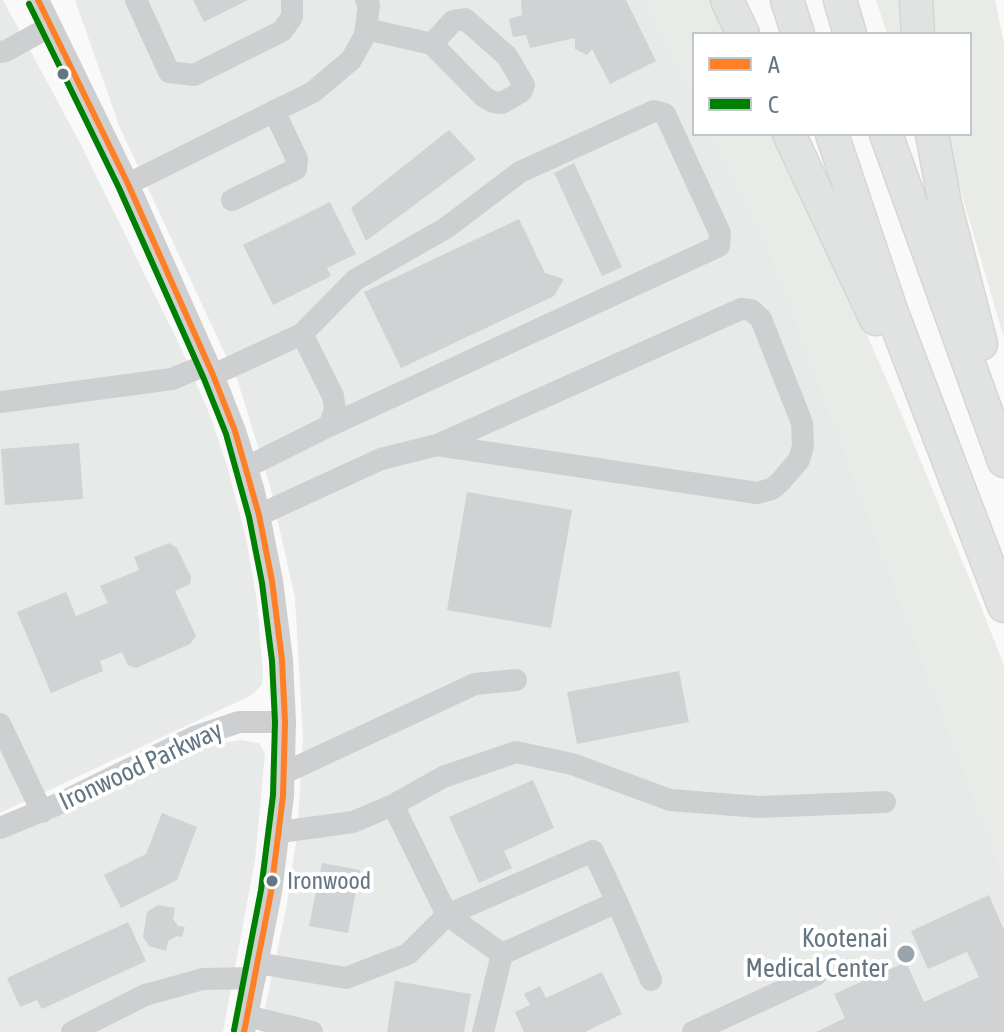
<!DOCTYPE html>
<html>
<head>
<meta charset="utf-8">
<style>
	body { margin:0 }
	#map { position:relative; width:1004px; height:1032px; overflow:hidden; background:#f9f9f9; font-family:"Asap Condensed",sans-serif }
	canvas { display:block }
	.legend { position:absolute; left:692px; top:32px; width:280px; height:104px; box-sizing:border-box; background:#fff; border:2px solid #c1c8cd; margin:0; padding:10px 14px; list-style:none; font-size:24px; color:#657683 }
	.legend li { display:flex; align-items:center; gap:16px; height:40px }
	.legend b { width:40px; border:2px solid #c1c8cd }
</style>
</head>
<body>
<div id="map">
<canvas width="1004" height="1032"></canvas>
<ul class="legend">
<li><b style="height:10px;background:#ff7f27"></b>A</li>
<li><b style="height:10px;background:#008000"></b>C</li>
</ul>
</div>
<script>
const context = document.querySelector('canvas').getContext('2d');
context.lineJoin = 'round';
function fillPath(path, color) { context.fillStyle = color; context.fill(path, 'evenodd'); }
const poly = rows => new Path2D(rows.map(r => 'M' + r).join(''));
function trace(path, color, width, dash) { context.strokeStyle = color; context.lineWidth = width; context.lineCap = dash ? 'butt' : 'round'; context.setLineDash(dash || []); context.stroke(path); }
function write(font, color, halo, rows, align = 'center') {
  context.font = font + ' "Asap Condensed",sans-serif'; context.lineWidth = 8; context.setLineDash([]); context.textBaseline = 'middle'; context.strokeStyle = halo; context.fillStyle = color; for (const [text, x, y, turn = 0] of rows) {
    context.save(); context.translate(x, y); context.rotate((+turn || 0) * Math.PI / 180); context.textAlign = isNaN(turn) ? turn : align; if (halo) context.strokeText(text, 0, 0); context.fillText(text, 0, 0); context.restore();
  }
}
fillPath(poly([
	[0,0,3,0,80,143,178,342,210,415,228,469,246,538,257,601,263,672,262,685,250,696,0,813],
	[75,0,645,0,694,98,694,134,712,134,772,255,1004,876,1004,1032,260,1032,286,909,297,835,303,740,295,598,270,486,238,382,120,128],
	[241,740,259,743,265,754,255,860,223,1032,0,1032,0,840,204,746]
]), '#e8e9e9');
fillPath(poly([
	[645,0,715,0,732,34,694,34,694,98],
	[876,0,901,0,902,34,887,34],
	[931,0,995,0,1004,44,1004,338,944,134,970,134,970,34,934,34],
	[712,134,778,134,893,394,982,609,1004,666,1004,876,772,255]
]), '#e8ebe6');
fillPath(poly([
	[193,0,248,0,204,22],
	[521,0,626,0,656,61,610,84,592,49,587,55,575,49,575,38,530,48,526,35,513,37,509,19,522,15],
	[449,130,476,159,366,241,351,208],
	[574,163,622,267,602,276,554,173],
	[330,202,356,254,327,268,331,276,273,305,243,245],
	[519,219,545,273,564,279,554,296,401,368,364,292],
	[79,443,83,499,5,505,1,449],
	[467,492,572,510,551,628,447,610],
	[169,543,177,548,191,577,190,584,175,591,196,636,190,644,136,668,128,665,122,652,100,661,103,671,51,693,17,612,66,592,76,616,108,603,100,586,139,570,134,557],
	[679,671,689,722,577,744,567,692],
	[533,780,554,828,504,851,512,868,479,883,449,817],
	[162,813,197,827,177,880,121,908,104,875,146,854],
	[322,863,360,870,348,933,309,926],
	[989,895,1004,930,1004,1032,816,1032,845,1018,834,994,906,962,924,1002,979,977,967,952,928,969,911,931],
	[158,905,175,908,173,919,178,926,185,927,182,937,177,936,168,941,166,951,149,946,143,937,147,912],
	[128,922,146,961,42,1009,37,1000,20,1007,7,978],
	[602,972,622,1014,585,1032,524,1032,515,1012,530,1005,524,994,540,986,546,998],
	[395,981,471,994,464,1032,387,1032]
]), '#d0d2d3');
const highway = poly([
	[727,0,743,34],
	[787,0,798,34],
	[840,0,850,34],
	[916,0,918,34],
	[789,134,876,319],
	[832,134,892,313,1004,606],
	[886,134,1004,461],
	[932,134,945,204,981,344]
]);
trace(highway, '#d5d6d6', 35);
trace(poly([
	[38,0,128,184,213,375,235,431,253,488,259,515,272,581,282,660,285,722,283,796,271,892,244,1032],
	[136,0,169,72,194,75,282,31,292,17,292,0],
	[366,29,432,44,453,21,465,19,507,56,524,85,521,92,502,103,493,102,484,97,432,44],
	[0,52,6,51,51,26],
	[128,184,313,92,351,60,365,35,369,5,366,0],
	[232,200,296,169,297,159,274,111],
	[302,334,355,280,446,228,520,172,654,111,665,114,720,233,719,246,329,426],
	[213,375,302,334,333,396,335,410,329,426,247,467],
	[0,402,172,379,208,364],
	[259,515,381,459,437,445,757,493,772,489,780,482,799,460,803,446,802,423,761,319,751,310,741,309,437,445],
	[0,724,42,812],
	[284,773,475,684,516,680],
	[0,828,56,805,194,737,239,722,285,722],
	[280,832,353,822,393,805,443,777,516,752,572,764,670,800,759,807,885,802],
	[617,902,651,980],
	[447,915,593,851,617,902,502,954],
	[447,915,502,954],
	[257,963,346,978,408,954,447,915,393,805],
	[247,1016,312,1032],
	[72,1032,145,995,203,979,255,978],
	[483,1032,502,954],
	[693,1032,816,975]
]), '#cecfd0', 22);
trace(highway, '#e1e2e2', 32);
trace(poly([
	[38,0,128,184,213,375,235,431,259,515,272,581,282,660,285,722,283,796,271,892,244,1032]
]), '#ff7f27', 6);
trace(poly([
	[29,4,119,188,204,379,226,434,249,517,262,583,272,661,275,722,273,795,261,890,234,1030]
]), '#008000', 6);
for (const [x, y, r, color] of [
	[63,74,7,"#657683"],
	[272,881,7,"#657683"],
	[906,954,10,"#99a4ac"]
]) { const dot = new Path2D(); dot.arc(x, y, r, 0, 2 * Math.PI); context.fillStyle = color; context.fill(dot); trace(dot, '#fff', 3); }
write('24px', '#657683', '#fff', [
	["Ironwood",287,881]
], 'left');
write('26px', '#657683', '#fff', [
	["Ironwood Parkway",141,766,-25]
]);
write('26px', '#657683', '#fff', [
	["Kootenai",888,939],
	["Medical Center",888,969]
], 'right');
</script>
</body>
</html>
